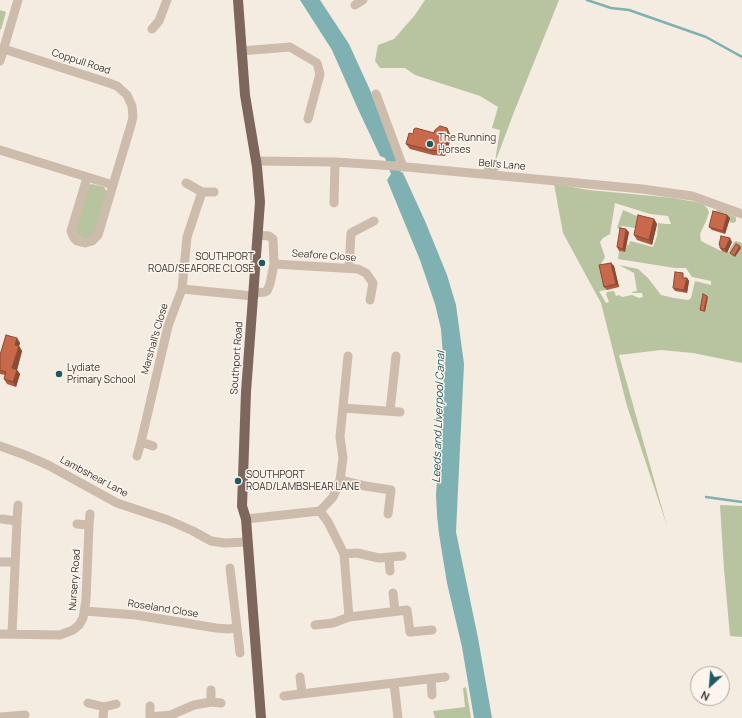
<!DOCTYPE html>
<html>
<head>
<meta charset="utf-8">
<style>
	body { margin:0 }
	#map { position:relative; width:742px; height:718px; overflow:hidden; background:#f4ebe1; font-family:Manrope,sans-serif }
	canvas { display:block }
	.north { position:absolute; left:690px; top:666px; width:40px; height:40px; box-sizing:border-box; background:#fbf5ee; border:1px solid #aea6a0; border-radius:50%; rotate:206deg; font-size:11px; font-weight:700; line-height:16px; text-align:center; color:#3b302b }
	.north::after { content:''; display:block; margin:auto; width:14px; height:18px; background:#1f5a5e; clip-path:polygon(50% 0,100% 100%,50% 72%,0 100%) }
</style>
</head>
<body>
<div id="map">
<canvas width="742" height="718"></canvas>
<div class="north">N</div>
</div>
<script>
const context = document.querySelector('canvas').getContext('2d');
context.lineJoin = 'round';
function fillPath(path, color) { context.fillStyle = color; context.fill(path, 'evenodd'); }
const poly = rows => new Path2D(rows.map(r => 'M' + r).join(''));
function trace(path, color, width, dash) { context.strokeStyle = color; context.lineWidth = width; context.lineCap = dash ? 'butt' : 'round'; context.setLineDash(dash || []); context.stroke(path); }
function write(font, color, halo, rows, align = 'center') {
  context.font = font + ' Manrope,sans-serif'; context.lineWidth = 3; context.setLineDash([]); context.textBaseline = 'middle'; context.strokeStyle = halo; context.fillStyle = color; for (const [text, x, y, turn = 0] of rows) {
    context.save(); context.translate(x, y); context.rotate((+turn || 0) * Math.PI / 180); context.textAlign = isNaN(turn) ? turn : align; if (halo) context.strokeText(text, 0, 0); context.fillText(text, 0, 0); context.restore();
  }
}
fillPath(poly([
	[425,0,559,0,514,112,496,160,501,161,499,170,492,172,484,170,484,167,494,168,500,130,492,128,498,107,480,96,415,75,405,68,380,68,375,61,378,45,394,39,415,15],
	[0,10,6,12,1,30,0,29],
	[92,184,104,187,107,192,95,232,91,237,84,239,78,236,75,229,89,185],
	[554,184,589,190,674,198,695,202,704,205,707,208,709,212,706,221,700,234,701,241,719,250,728,253,734,242,736,241,742,243,742,363,693,353,661,350,619,355,667,526,627,406,601,303,563,233],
	[615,203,650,214,668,216,671,224,666,224,658,223,657,236,653,247,630,241,629,245,627,245,625,252,619,251,618,259,675,268,686,268,692,277,711,281,711,285,695,281,691,298,688,300,674,298,661,295,648,278,638,269,619,265,634,273,637,291,632,292,632,293,642,293,643,297,639,298,632,295,622,297,619,295,616,296,614,291,607,292,606,294,609,302,606,303,599,291,607,290,601,264,605,257,600,242,603,238,610,234],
	[717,209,736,217,736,221,734,223,729,222,730,218,715,213],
	[623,210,639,217,635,228,622,226,620,229,617,228],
	[720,505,742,506,742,637,730,636,724,569],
	[466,687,471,718,435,718,433,711,465,707,463,688]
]), '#b8c4a0');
fillPath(poly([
	[300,0,320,0,349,44,370,90,397,159,394,164,396,169,403,173,425,221,447,275,456,305,464,364,456,532,478,638,492,718,474,718,462,647,447,583,439,534,437,515,436,494,443,403,444,370,441,329,435,304,420,260,387,180,391,174,385,158,380,156,358,109,332,50]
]), '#7fb0b2');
trace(poly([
	[587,0,611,8,629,10,706,37,742,57],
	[706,497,742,502]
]), '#7fb0b2', 2.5);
trace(poly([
	[355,5,363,0],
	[152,29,159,21,167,0],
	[4,49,109,83,117,86,127,95,132,106,133,117,131,125,98,235,92,241,85,243,77,241,74,238,71,231,87,178],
	[241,51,290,47,317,63,320,74,308,119],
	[0,61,18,0],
	[376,94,403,167],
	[0,150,113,185],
	[256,161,335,162,396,166,642,189,692,196,742,214],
	[186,183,202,192,214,192],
	[334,203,335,162],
	[274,264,358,269,366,273,373,283,370,300],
	[349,268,351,233,374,221],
	[182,289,253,296],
	[253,293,265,292,267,291,270,284,274,264,273,239,269,236,257,235],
	[343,408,400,412],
	[390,411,396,356],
	[141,442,168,326,182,289,187,237,202,192],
	[0,446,25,455,48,465,117,503,168,520,193,531,211,541,225,543,247,542],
	[137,456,141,442,153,446],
	[340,480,365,486,391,490,388,514],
	[320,511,328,522,344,554,349,617],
	[2,519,17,521,18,505],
	[246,519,320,511,333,497,340,480,343,458,340,437,348,356],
	[77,524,89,525,90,514],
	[344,554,357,553,379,558,402,556],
	[389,557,390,571],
	[0,562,14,562],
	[230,568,240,653],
	[393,593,395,611],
	[85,611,136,615,216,628,229,629,237,627],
	[315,625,333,623,349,617,407,610,410,632,432,630],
	[0,634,60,635,73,630,79,625,83,618,86,600,89,525],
	[12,634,17,521],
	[300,677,302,693],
	[431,679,432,695],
	[394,683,398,718],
	[211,690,211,702,221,703],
	[284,696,445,677],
	[88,703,104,707,116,704],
	[150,706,150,718],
	[0,717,25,715],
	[150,717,171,715,194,705,211,702],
	[103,718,104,707]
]), '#cdbbac', 9);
trace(poly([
	[238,0,245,95,257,167,260,202,246,392,242,506,246,519,261,718]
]), '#7d675c', 10);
fillPath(poly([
	[447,128,451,136,447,153,446,152,445,156,433,155,410,149,406,144,413,134,434,133],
	[727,215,730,218,725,234,712,230,709,227],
	[654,219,657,224,652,245,637,240,634,235],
	[629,232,625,252,619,251,617,247],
	[732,242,727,253,722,251,720,248,720,246,719,245],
	[611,263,614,266,619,287,607,290,604,287],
	[686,277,686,278,687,278,689,281,687,293,675,291,673,288],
	[17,338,20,343,19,346,22,351,17,370,20,374,16,387,7,384,4,379,5,375,0,374,0,355]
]), '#ac5a40');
fillPath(poly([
	[447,128,451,136,447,153,444,148],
	[442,147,446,152,445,156,441,151],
	[727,215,730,218,725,234,723,231],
	[654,219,657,224,652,245,649,240],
	[626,229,629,232,625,252,623,249],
	[730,238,732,242,727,253,725,249],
	[740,246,741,248,735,257,734,256],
	[611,263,614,266,619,287,616,284],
	[687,278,689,281,687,293,684,290],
	[707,296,708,297,705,312,704,311],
	[17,338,20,343,19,346,22,351,17,370,20,374,16,387,13,382,12,368,15,345]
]), '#8c4a34');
const building = poly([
	[440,126,447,128,448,131,444,148,442,147,441,151,430,150,406,144,409,133,413,134,414,129,416,128,434,133,435,130,440,126],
	[713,211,727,215,723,231,709,227,713,211],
	[638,215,654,219,649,240,634,235,638,215],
	[620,228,626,229,623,249,617,247,620,228],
	[721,236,730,238,725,249,720,248,720,245,719,245,721,236],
	[736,244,740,246,734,256,730,253,736,244],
	[611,263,616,284,604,287,599,265,611,263],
	[675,272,683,273,683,278,687,278,684,290,673,288,675,272],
	[703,294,707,296,704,311,700,310,703,294],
	[6,335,17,338,15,345,19,346,12,368,17,370,13,382,4,379,6,372,0,370,0,355,6,335]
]);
fillPath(building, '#c8694b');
trace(building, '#8c4a34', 1);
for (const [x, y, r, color] of [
	[430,144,4,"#1f5a5e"],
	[262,263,4,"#1f5a5e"],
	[59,374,4,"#1f5a5e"],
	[238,481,4,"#1f5a5e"]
]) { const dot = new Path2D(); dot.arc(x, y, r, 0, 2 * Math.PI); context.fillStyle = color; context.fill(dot); trace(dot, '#fbf5ee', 1.5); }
write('10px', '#3b302b', '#fbf5ee', [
	["Coppull Road",81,62,18],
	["Bell's Lane",502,165,5],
	["Seafore Close",324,256,4],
	["Marshall's Close",155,339,-74],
	["Southport Road",237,358,-86],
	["Lambshear Lane",94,477,28],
	["Nursery Road",75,580,-86],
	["Roseland Close",163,609,9]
]);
write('10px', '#3b302b', '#fbf5ee', [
	["The Running",438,138],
	["Horses",438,150],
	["SOUTHPORT",254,257,"right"],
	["ROAD/SEAFORE CLOSE",254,269,"right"],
	["Lydiate",67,368],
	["Primary School",67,380],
	["SOUTHPORT",246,475],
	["ROAD/LAMBSHEAR LANE",246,487]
], 'left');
write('italic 11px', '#1f5a5e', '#fbf5ee', [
	["Leeds and Liverpool Canal",439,417,-88]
]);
</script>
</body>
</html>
